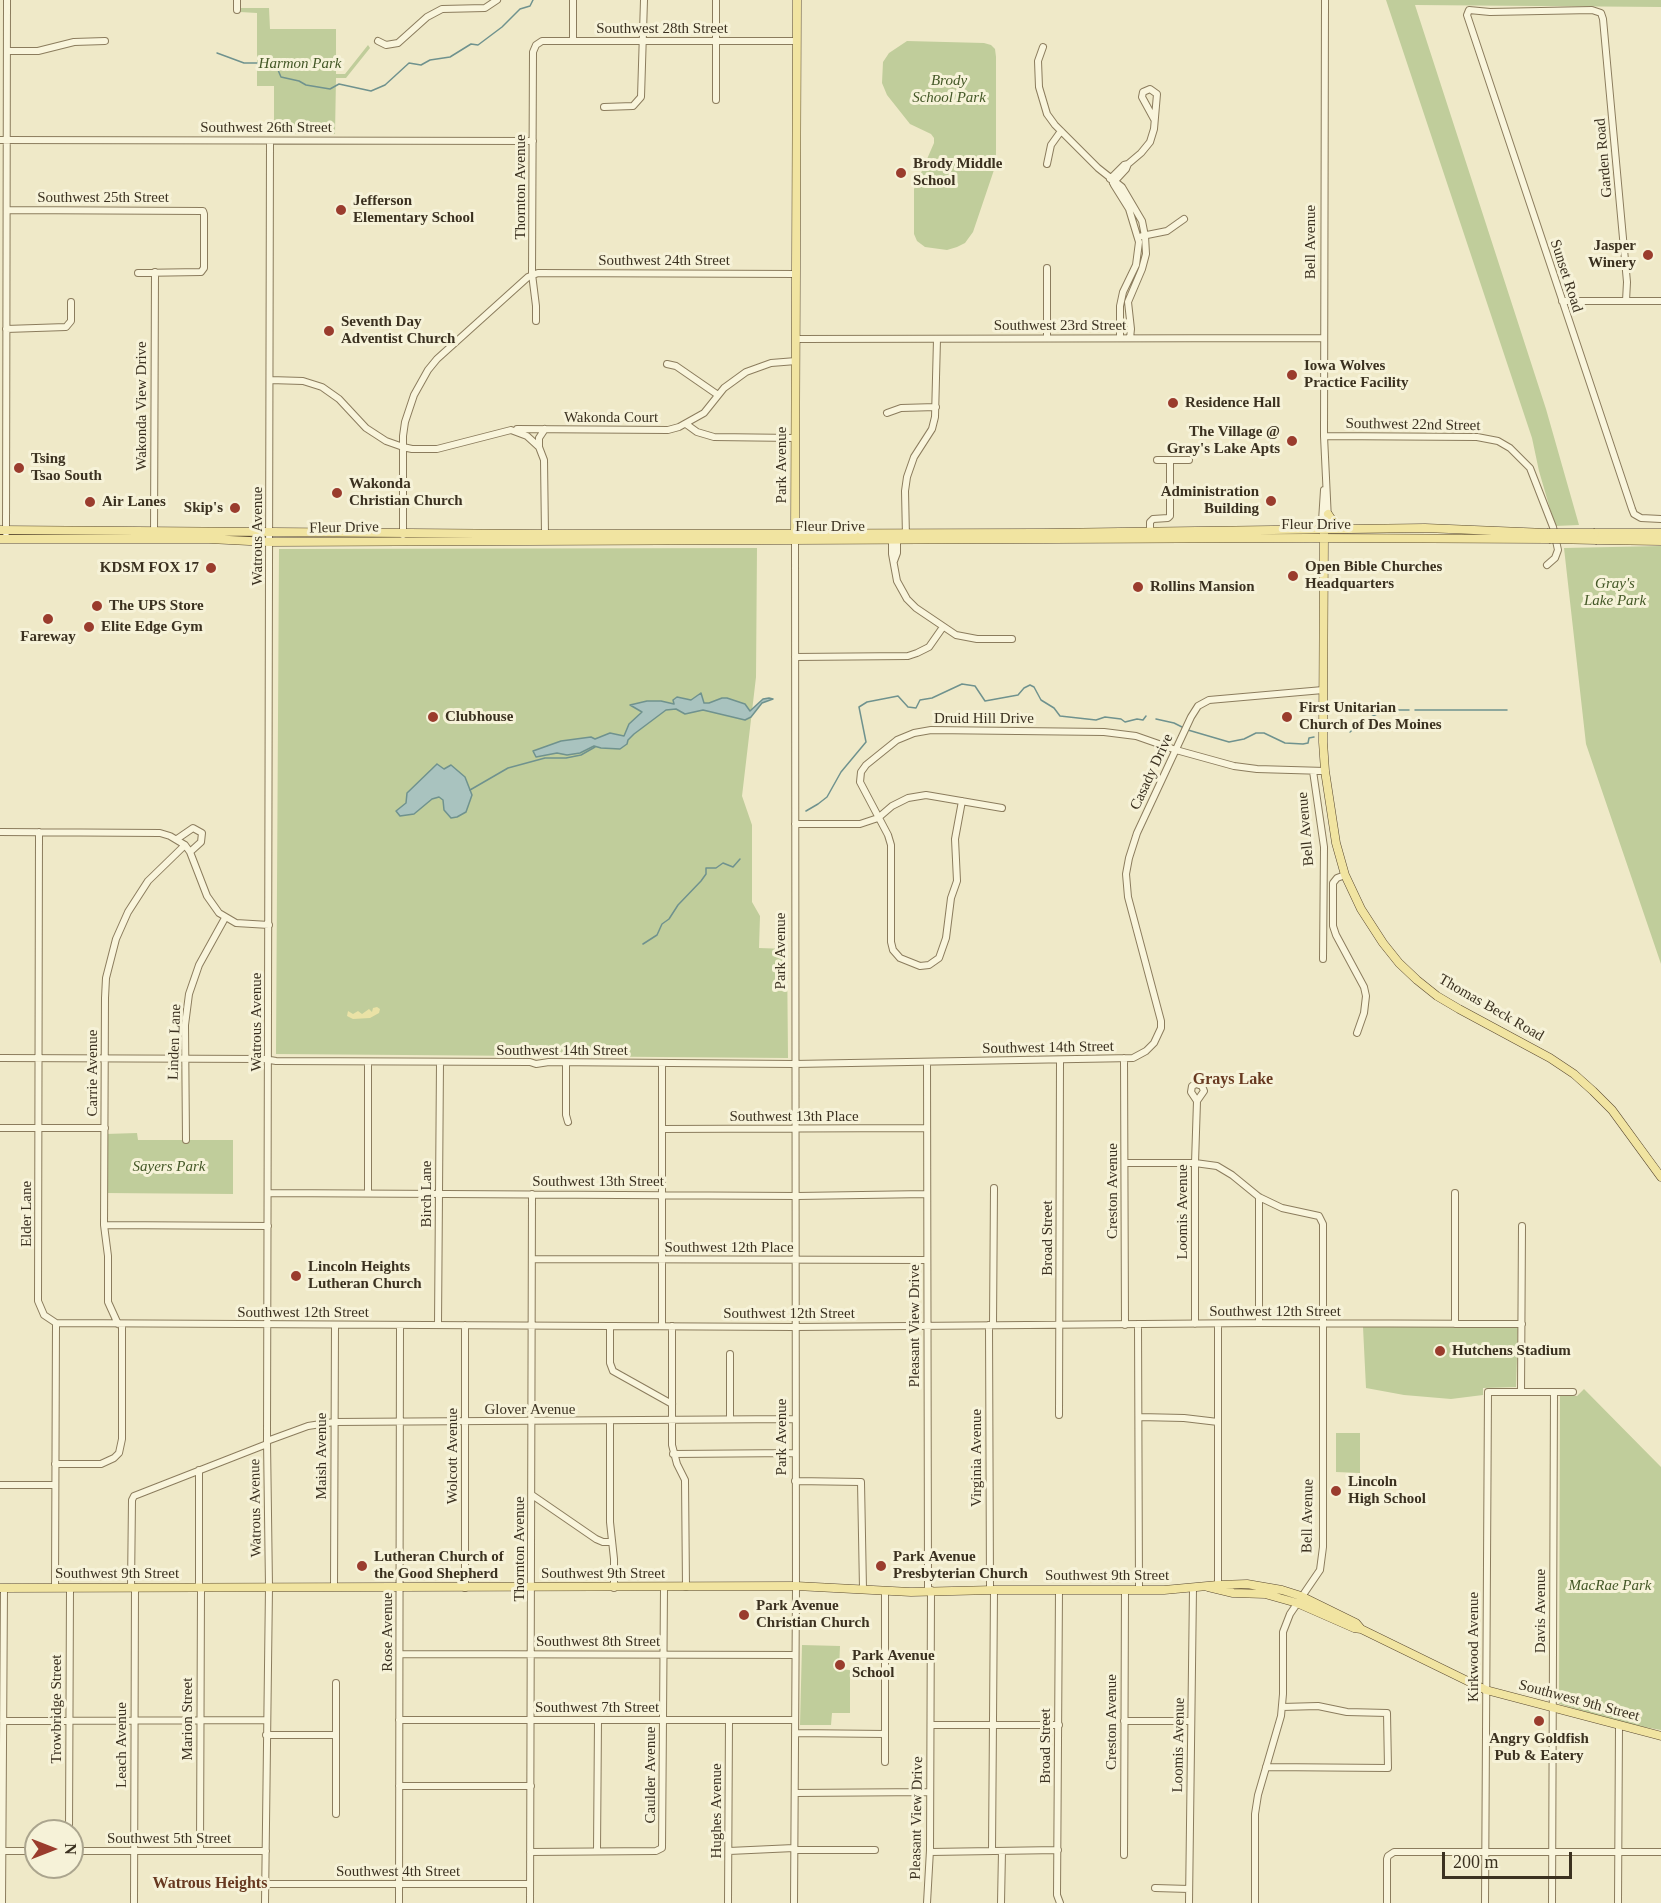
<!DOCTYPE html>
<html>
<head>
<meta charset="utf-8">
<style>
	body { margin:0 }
	#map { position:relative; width:1661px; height:1903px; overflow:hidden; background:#efe9c8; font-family:Georgia,serif }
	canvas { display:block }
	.north { position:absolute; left:24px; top:1819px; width:60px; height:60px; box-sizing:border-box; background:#f6f2d8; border:2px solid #aba58e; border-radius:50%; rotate:90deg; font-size:16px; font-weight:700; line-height:24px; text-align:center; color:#3b3120 }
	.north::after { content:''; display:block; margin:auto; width:21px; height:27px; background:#9a3c2d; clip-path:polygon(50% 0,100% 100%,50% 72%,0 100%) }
	.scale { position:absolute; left:1442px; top:1852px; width:130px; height:27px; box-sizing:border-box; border:3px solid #3b3120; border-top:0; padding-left:8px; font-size:18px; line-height:21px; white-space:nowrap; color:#3b3120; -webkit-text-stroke:4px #f6f2d8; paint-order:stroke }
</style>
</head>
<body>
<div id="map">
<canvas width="1661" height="1903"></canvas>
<div class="north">N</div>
<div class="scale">200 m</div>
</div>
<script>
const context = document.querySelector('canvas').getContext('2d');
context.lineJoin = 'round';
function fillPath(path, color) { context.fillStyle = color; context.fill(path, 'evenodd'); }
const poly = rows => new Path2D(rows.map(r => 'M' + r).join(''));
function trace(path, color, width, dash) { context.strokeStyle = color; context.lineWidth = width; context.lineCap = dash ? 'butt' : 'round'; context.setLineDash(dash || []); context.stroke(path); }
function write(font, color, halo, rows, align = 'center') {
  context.font = font + ' Georgia,serif'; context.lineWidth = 6; context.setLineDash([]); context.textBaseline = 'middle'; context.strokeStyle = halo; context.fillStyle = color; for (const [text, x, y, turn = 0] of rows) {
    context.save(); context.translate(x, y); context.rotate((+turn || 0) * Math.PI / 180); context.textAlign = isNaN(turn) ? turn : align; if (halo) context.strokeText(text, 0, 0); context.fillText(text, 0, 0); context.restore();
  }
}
fillPath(poly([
	[1386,0,1661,0,1661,7,1415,5,1546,409,1579,525,1555,526,1539,471,1532,438],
	[240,8,269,8,270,29,336,29,336,74,345,74,368,45,370,48,346,78,336,78,335,134,274,134,274,86,257,86,257,13,240,12],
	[907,41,984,43,991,45,995,49,996,57,996,164,973,232,965,243,957,247,947,250,925,247,917,241,914,234,914,189,934,143,934,138,931,134,910,124,887,95,882,83,883,62,889,53],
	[1661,546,1661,964,1586,744,1564,548],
	[757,548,756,677,742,796,752,825,752,902,760,916,759,948,787,949,788,1058,276,1054,279,549],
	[137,1133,138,1140,233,1140,233,1194,104,1193,105,1134],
	[1363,1327,1518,1327,1516,1387,1483,1388,1483,1395,1451,1399,1404,1395,1366,1388],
	[1584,1389,1661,1467,1661,1730,1627,1724,1559,1704,1560,1396,1577,1396],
	[1336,1433,1360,1433,1360,1473,1336,1472],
	[802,1645,840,1646,839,1669,850,1670,850,1713,832,1713,831,1725,800,1725]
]), '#c0cd9b');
fillPath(poly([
	[377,1007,380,1009,379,1013,370,1018,353,1019,347,1016,348,1011,353,1014,358,1011,362,1014,369,1009,372,1012,373,1008]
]), '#eae2a6');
const water = poly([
	[701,693,704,703,709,703,722,698,727,698,745,704,750,711,763,699,769,698,773,699,762,703,751,717,745,720,703,710,685,714,676,709,666,710,634,734,628,740,627,744,620,749,601,748,594,746,580,753,567,755,557,753,536,757,533,751,561,741,591,737,595,739,610,733,624,736,629,724,642,712,630,705,647,701,661,701,674,704,673,700,677,697,691,700,701,693],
	[437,764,444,769,451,765,465,777,472,795,466,812,457,817,451,818,444,810,443,800,439,797,432,799,414,814,400,816,396,811,406,803,407,793,437,764]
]);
fillPath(water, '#a9c3bf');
trace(water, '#6f928e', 1.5);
trace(poly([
	[217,53,244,63,267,63,278,70,281,77,299,81,306,85,330,89,339,84,371,91,385,85,409,63,421,65,430,60,450,57,471,44,478,45,502,27,520,9,530,6,533,0],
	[1415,710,1507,710],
	[1156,719,1174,723,1184,728],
	[1188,730,1229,742,1244,739,1256,733,1264,733,1285,743,1303,744,1308,743,1309,738,1314,737],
	[1350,732,1361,722,1377,714,1389,710,1409,710],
	[470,790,508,768,545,758,566,758,581,755,595,747],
	[806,811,818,804,827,797,841,772,866,742,859,707,867,702,898,696,908,707,916,708,920,700,932,698,962,684,975,686,985,701,1018,695,1024,688,1030,685,1034,687,1041,700,1054,708,1060,716,1096,720,1105,717,1121,719,1125,722,1137,719,1143,720,1146,716],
	[643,944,657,935,662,924,669,919,678,905,701,881,706,874,706,868,716,868,723,863,733,867,740,859]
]), '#6f928e', 1.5);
const minor = poly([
	[237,10,237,0],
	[378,41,386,45,398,43,427,17,442,9,485,8,497,0],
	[573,41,573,0],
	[1043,47,1038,61,1039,87,1047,114,1055,125,1098,168,1122,187,1142,221,1145,236,1146,254,1142,269,1128,302,1131,329,1130,338],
	[7,51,38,51,74,42,105,41],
	[716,100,716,0],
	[604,107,633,106,641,97,644,0],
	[0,140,533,141],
	[1047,164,1051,145,1061,131],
	[1110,179,1124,165,1128,164,1141,153,1150,142,1154,129,1157,94,1150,89,1143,92,1142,97,1154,119],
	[1113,183,1126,169,1128,164],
	[1114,185,1129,209,1139,242,1136,265,1123,292,1120,306,1120,338],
	[7,210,203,211,204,214,204,268,201,272,138,273],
	[1142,236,1167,231,1184,219],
	[1562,301,1661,301],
	[1626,301,1627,282,1603,19,1601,13,1592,10,1490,12,1469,10,1467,15,1632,509,1634,514,1641,518,1661,519],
	[536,321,536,306,532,274,533,52,536,45,542,41,797,41],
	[6,329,66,327,71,321,71,302],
	[1047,338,1047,268],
	[797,339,1324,338],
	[667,364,676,366,718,395],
	[270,380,303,381,322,387,339,399,366,428,386,441,403,447,412,449,437,449,511,430,527,436,539,447,544,460,545,534,541,537],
	[887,413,901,408,936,407],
	[686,424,697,432,714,437,795,438],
	[517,429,668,430,679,427,704,413,724,388,746,372,771,363,796,361],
	[1324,436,1477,437,1498,441,1510,448,1530,468,1553,527,1558,550,1555,558,1547,565],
	[539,447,539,438,545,429],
	[1157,460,1189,460],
	[1324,490,1322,521,1324,527],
	[1324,528,1328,520,1324,436,1325,0],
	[6,533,7,0],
	[403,535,403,436,405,422,414,395,428,370,437,359,528,277,538,273,796,274],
	[154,536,155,272],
	[1150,536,1150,522,1153,519,1168,518,1170,516,1170,460],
	[892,537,892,554,897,581,907,599,916,608,956,635,977,639,1012,639],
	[906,537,905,491,907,477,914,457,932,429,935,417,937,339],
	[894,561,897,553,897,536],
	[795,657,908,656,917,653,929,647,943,627],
	[1313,771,1324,847,1323,959],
	[962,801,955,839,957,881,951,898,946,938,939,958,929,965,920,966,900,958,893,950,891,942,891,845,888,835,860,782,861,772,866,765,897,740,914,733,931,730,1104,732,1136,736,1176,750,1234,766,1257,769,1325,771],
	[795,824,860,824,878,818,892,806,908,798,926,795,1002,808],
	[0,832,160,833,170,836,185,845,190,852,207,896,219,913,236,923,269,925],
	[39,832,38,1301,44,1315,56,1323,55,1588],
	[177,839,193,828,202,833,201,842,190,852],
	[1345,875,1337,878,1333,883,1333,926,1336,935,1364,987,1366,996,1364,1013,1357,1033],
	[0,1058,264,1059,276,1061,530,1062,536,1064,549,1062,794,1064,1133,1058,1146,1051,1154,1043,1161,1028,1161,1021,1128,897,1126,874,1129,858,1137,833,1191,717,1198,706,1209,700,1323,690],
	[1124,1058,1125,1325],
	[927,1062,928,1590],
	[566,1063,566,1115,568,1122],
	[1196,1084,1202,1086,1204,1091,1197,1101,1191,1092,1192,1086,1196,1084],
	[0,1128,105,1128],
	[662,1129,927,1128],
	[186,1140,185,1025,189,994,199,965,225,918],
	[1125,1163,1195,1163,1217,1166,1232,1175,1259,1197,1282,1208,1319,1216,1323,1224,1323,1547,1320,1570,1290,1614,1283,1632,1283,1694,1281,1716,1258,1795,1255,1814,1255,1903],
	[268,1193,797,1196,927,1194],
	[368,1193,368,1062],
	[1455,1193,1455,1324],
	[1259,1197,1259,1323],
	[104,1225,268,1226],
	[532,1259,927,1260],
	[56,1323,795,1327,1259,1323,1522,1324],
	[118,1324,108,1302,108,1256,104,1225,105,998,106,978,116,939,128,912,148,881,185,845],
	[1138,1324,1139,1590],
	[1195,1324,1195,1163,1197,1101],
	[438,1325,440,1062],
	[465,1325,465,1588],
	[989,1325,990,1590],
	[993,1325,994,1188],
	[610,1326,610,1363,613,1371,672,1404],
	[662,1326,662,1063],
	[672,1326,672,1445,677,1464,685,1480,686,1587],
	[730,1354,730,1419],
	[1521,1392,1522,1226],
	[1059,1415,1060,1060],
	[1139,1417,1184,1418,1218,1422],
	[610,1422,610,1522,614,1559,614,1588],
	[267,1441,308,1426,334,1422,795,1419],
	[673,1454,795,1453],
	[55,1464,101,1464,114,1458,119,1453,122,1439,122,1324],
	[199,1470,199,1587],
	[795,1481,861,1482,863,1589],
	[0,1485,55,1485],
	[532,1495,596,1539,603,1542,612,1542],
	[131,1587,132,1500,134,1496,267,1444],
	[334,1587,335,1325],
	[1218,1587,1218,1324],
	[1059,1590,1057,1895,1060,1903],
	[400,1654,795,1655],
	[399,1720,795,1720],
	[3,1721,266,1720],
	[1124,1721,1191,1721],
	[931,1725,1059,1725],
	[795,1733,885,1734],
	[266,1735,336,1735],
	[885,1762,885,1592],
	[1266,1767,1388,1768,1387,1713,1347,1712,1318,1706,1282,1707],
	[399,1786,531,1786],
	[795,1793,930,1792],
	[336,1814,336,1683],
	[69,1831,70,1588],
	[794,1850,875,1850],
	[3,1851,36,1851],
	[72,1851,266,1851],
	[200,1851,201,1587],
	[597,1851,598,1720],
	[729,1851,794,1848],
	[992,1851,994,1590],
	[530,1852,656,1851,662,1848,664,1588],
	[930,1852,1058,1850],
	[1124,1855,1125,1590],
	[265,1884,530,1884],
	[1155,1888,1189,1889],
	[2,1903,4,1588],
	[134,1903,135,1587],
	[265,1903,269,1587,267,1441,270,141],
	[399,1903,400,1325],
	[530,1903,532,1194],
	[728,1903,729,1720],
	[794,1903,796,1586,795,541],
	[927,1903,930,1850,931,1590],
	[1001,1903,1002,1851],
	[1189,1903,1193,1588],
	[1387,1903,1387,1859,1388,1856,1394,1852,1661,1852],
	[1485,1903,1488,1392,1573,1392],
	[1552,1903,1554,1392],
	[1618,1903,1619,1726]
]);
const major = poly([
	[1328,514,1334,523,1341,525],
	[0,530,545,534,1044,533,1425,528,1547,533],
	[1324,533,1323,742,1325,771,1336,843,1345,875,1361,909,1383,943,1399,963,1417,980,1437,996,1459,1009,1550,1058,1574,1074,1593,1091,1612,1110,1661,1177],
	[1595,533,1661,533],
	[795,536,797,0],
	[0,539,209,539,269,542,1311,538,1549,539],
	[1597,540,1661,541],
	[1208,1587,1233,1593,1265,1594,1297,1603,1354,1628,1361,1629,1486,1690,1661,1736],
	[0,1588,796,1586,911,1592,994,1590,1164,1590,1218,1585,1247,1584,1282,1590,1301,1596,1356,1623,1361,1629]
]);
trace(minor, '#8b7c5d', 8);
trace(major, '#594931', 9);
trace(minor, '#f9f5dc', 6);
trace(major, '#f1e4a1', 8);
const majorBridge = poly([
	[1547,533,1595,533],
	[1549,539,1597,540]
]);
trace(majorBridge, '#594931', 9, []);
trace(majorBridge, '#f1e4a1', 8);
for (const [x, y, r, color] of [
	[901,173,6,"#9a3c2d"],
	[341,210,6,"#9a3c2d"],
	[1648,255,6,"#9a3c2d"],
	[329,331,6,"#9a3c2d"],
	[1292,375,6,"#9a3c2d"],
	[1173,403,6,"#9a3c2d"],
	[1292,441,6,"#9a3c2d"],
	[19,468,6,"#9a3c2d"],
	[337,493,6,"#9a3c2d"],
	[1271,501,6,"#9a3c2d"],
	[90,502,6,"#9a3c2d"],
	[235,508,6,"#9a3c2d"],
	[211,568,6,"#9a3c2d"],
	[1293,576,6,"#9a3c2d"],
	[1138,587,6,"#9a3c2d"],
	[97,606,6,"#9a3c2d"],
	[48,619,6,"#9a3c2d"],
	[89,627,6,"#9a3c2d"],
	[433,717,6,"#9a3c2d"],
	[1287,717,6,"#9a3c2d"],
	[296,1276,6,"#9a3c2d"],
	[1440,1351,6,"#9a3c2d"],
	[1336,1491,6,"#9a3c2d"],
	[362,1566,6,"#9a3c2d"],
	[881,1566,6,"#9a3c2d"],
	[744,1615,6,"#9a3c2d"],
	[840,1665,6,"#9a3c2d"],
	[1539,1721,6,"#9a3c2d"]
]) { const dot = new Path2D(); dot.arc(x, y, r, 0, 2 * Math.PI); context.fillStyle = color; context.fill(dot); trace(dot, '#f6f2d8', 2); }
write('15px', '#3b3120', '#f6f2d8', [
	["Southwest 28th Street",662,29],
	["Southwest 26th Street",266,128],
	["Garden Road",1604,158,-95],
	["Thornton Avenue",521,187,-90],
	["Southwest 25th Street",103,198],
	["Bell Avenue",1311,242,-90],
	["Southwest 24th Street",664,261],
	["Sunset Road",1566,276,72],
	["Southwest 23rd Street",1060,326],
	["Wakonda View Drive",142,406,-90],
	["Wakonda Court",611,418],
	["Southwest 22nd Street",1413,425,1],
	["Park Avenue",782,465,-90],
	["Fleur Drive",1316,525],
	["Fleur Drive",830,527],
	["Fleur Drive",344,528,-1],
	["Watrous Avenue",258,536,-90],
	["Druid Hill Drive",984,719],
	["Casady Drive",1152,772,-65],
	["Bell Avenue",1306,829,-95],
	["Park Avenue",781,951,-90],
	["Thomas Beck Road",1491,1008,30],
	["Watrous Avenue",257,1022,-90],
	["Linden Lane",175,1042,-88],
	["Southwest 14th Street",1048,1048,-1],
	["Southwest 14th Street",562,1051],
	["Carrie Avenue",93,1073,-90],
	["Southwest 13th Place",794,1117],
	["Southwest 13th Street",598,1182],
	["Creston Avenue",1113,1191,-90],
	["Birch Lane",427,1194,-90],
	["Loomis Avenue",1183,1212,-90],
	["Elder Lane",27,1214,-90],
	["Broad Street",1048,1238,-90],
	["Southwest 12th Place",729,1248],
	["Southwest 12th Street",1275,1312],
	["Southwest 12th Street",303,1313],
	["Southwest 12th Street",789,1314],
	["Pleasant View Drive",915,1326,-90],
	["Glover Avenue",530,1410],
	["Park Avenue",782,1437,-90],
	["Maish Avenue",322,1456,-90],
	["Wolcott Avenue",453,1456,-90],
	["Virginia Avenue",977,1458,-90],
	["Watrous Avenue",256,1508,-91],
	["Bell Avenue",1308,1516,-89],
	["Thornton Avenue",520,1549,-90],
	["Southwest 9th Street",117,1574],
	["Southwest 9th Street",603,1574],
	["Southwest 9th Street",1107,1576],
	["Davis Avenue",1541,1611,-90],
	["Rose Avenue",388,1632,-90],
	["Southwest 8th Street",598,1642],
	["Kirkwood Avenue",1474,1647,-90],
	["Southwest 9th Street",1579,1701,15],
	["Southwest 7th Street",597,1708],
	["Trowbridge Street",57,1709,-90],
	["Marion Street",188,1719,-90],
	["Creston Avenue",1112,1722,-90],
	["Leach Avenue",122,1745,-90],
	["Loomis Avenue",1179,1745,-89],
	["Broad Street",1046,1746,-90],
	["Caulder Avenue",651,1775,-90],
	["Hughes Avenue",717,1811,-90],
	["Pleasant View Drive",917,1818,-89],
	["Southwest 5th Street",169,1839],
	["Southwest 4th Street",398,1872]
]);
write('italic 15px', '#445827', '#f6f2d8', [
	["Harmon Park",300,64],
	["Brody",949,81],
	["School Park",949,98],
	["Gray's",1615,584],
	["Lake Park",1615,601],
	["Sayers Park",169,1167],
	["MacRae Park",1610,1586]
]);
write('bold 15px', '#3b3120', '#f6f2d8', [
	["Brody Middle",913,164],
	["School",913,181],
	["Jefferson",353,201],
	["Elementary School",353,218],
	["Jasper",1636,246,"right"],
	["Winery",1636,263,"right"],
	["Seventh Day",341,322],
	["Adventist Church",341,339],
	["Iowa Wolves",1304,366],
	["Practice Facility",1304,383],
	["Residence Hall",1185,403],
	["The Village @",1280,432,"right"],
	["Gray's Lake Apts",1280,449,"right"],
	["Tsing",31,459],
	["Tsao South",31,476],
	["Wakonda",349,484],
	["Christian Church",349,501],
	["Administration",1259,492,"right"],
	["Building",1259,509,"right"],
	["Air Lanes",102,502],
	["Skip's",223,508,"right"],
	["Open Bible Churches",1305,567],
	["Headquarters",1305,584],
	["KDSM FOX 17",199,568,"right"],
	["Rollins Mansion",1150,587],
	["The UPS Store",109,606],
	["Elite Edge Gym",101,627],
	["Fareway",48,637,"center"],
	["First Unitarian",1299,708],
	["Church of Des Moines",1299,725],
	["Clubhouse",445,717],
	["Lincoln Heights",308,1267],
	["Lutheran Church",308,1284],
	["Hutchens Stadium",1452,1351],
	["Lincoln",1348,1482],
	["High School",1348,1499],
	["Lutheran Church of",374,1557],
	["the Good Shepherd",374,1574],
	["Park Avenue",893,1557],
	["Presbyterian Church",893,1574],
	["Park Avenue",756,1606],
	["Christian Church",756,1623],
	["Park Avenue",852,1656],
	["School",852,1673],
	["Angry Goldfish",1539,1739,"center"],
	["Pub & Eatery",1539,1756,"center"]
], 'left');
write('bold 16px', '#683920', '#f6f2d8', [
	["Grays Lake",1233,1080],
	["Watrous Heights",210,1884]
]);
</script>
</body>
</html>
